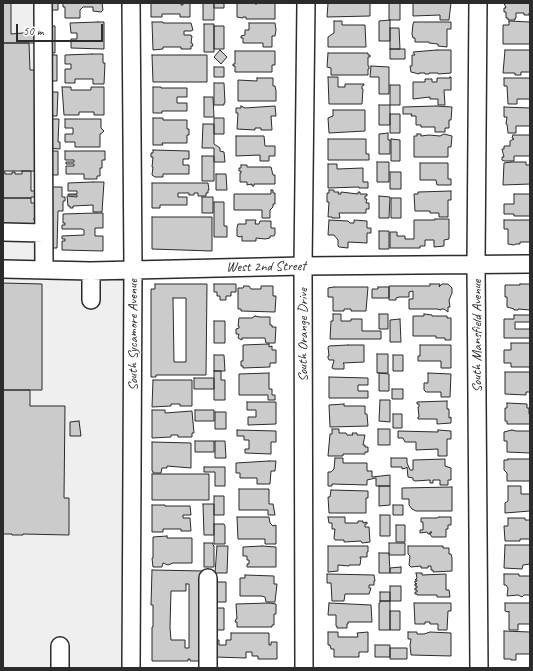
<!DOCTYPE html>
<html>
<head>
<meta charset="utf-8">
<style>
	body { margin:0 }
	#map { position:relative; width:533px; height:671px; overflow:hidden; background:#fff; font-family:Caveat,sans-serif }
	canvas { display:block }
	.frame { position:absolute; inset:0; border:4px solid #2b2b2b; pointer-events:none }
	.scale { position:absolute; left:16px; top:24px; width:87px; height:18px; box-sizing:border-box; border:2px solid #2b2b2b; border-top:0; padding-left:5px; font-size:12px; line-height:14px; white-space:nowrap; color:#2b2b2b; -webkit-text-stroke:3px #fff; paint-order:stroke }
</style>
</head>
<body>
<div id="map">
<canvas width="533" height="671"></canvas>
<div class="frame"></div>
<div class="scale">50 m</div>
</div>
<script>
const context = document.querySelector('canvas').getContext('2d');
context.lineJoin = 'round';
function fillPath(path, color) { context.fillStyle = color; context.fill(path, 'evenodd'); }
const poly = rows => new Path2D(rows.map(r => 'M' + r).join(''));
function trace(path, color, width, dash) { context.strokeStyle = color; context.lineWidth = width; context.lineCap = dash ? 'butt' : 'round'; context.setLineDash(dash || []); context.stroke(path); }
function write(font, color, halo, rows, align = 'center') {
  context.font = font + ' Caveat,sans-serif'; context.lineWidth = 3; context.setLineDash([]); context.textBaseline = 'middle'; context.strokeStyle = halo; context.fillStyle = color; for (const [text, x, y, turn = 0] of rows) {
    context.save(); context.translate(x, y); context.rotate((+turn || 0) * Math.PI / 180); context.textAlign = isNaN(turn) ? turn : align; if (halo) context.strokeText(text, 0, 0); context.fillText(text, 0, 0); context.restore();
  }
}
fillPath(poly([
	[3,3,39,3,39,267,129,266,128,668,3,668]
]), '#efefef');
const building = poly([
	[3,3,11,3,11,34,35,32,35,43,3,43,3,3],
	[48,3,58,3,58,10,48,10,48,3],
	[63,3,102,3,103,10,101,12,93,11,93,7,83,7,80,10,80,18,65,18,65,7,63,7,63,3],
	[151,3,181,3,181,5,183,5,183,3,190,3,190,17,180,17,180,14,162,14,162,17,151,17,151,3],
	[203,3,214,3,214,20,203,20,203,3],
	[214,3,224,3,224,8,214,8,214,3],
	[239,3,255,3,255,4,257,4,257,3,275,3,275,19,246,19,246,17,243,17,243,18,237,17,237,4,239,3],
	[328,3,370,3,370,16,327,17,328,3],
	[389,3,400,3,400,20,389,20,389,3],
	[413,3,451,3,449,20,440,20,440,15,413,16,413,3],
	[504,3,530,3,530,13,529,13,529,15,524,15,524,13,516,13,516,18,515,18,515,20,508,20,508,18,506,18,506,12,504,12,504,8,506,8,504,3],
	[390,20,390,41,379,41,379,21,390,20],
	[334,21,342,21,342,25,365,25,366,47,328,47,328,37,334,33,334,21],
	[509,21,530,22,530,44,503,44,503,25,509,25,509,21],
	[98,22,104,22,104,49,71,48,71,39,77,39,77,33,71,33,70,23,98,22],
	[152,22,163,22,163,23,191,23,193,30,191,31,184,31,184,35,191,35,191,36,192,36,191,43,192,43,193,46,191,46,191,49,181,49,181,47,163,47,163,49,153,50,152,22],
	[414,22,451,22,451,29,447,29,447,47,438,46,438,44,429,43,429,42,415,42,415,38,413,38,412,34,413,24,414,22],
	[249,23,275,23,276,30,275,36,272,36,272,47,263,47,263,43,243,43,243,38,241,38,241,36,245,35,245,30,249,30,249,23],
	[204,24,214,24,214,52,204,52,204,24],
	[46,26,55,26,55,53,46,53,46,26],
	[214,26,224,26,224,49,214,49,214,26],
	[390,28,399,28,400,49,390,49,390,28],
	[3,43,29,43,30,70,35,70,35,171,3,171,3,43],
	[390,49,405,49,405,59,390,59,390,49],
	[220,50,227,57,221,64,214,57,220,50],
	[437,50,451,50,451,73,438,74,438,73,429,73,429,74,425,74,425,73,419,73,419,74,411,72,410,66,412,66,412,55,415,55,413,52,437,50],
	[505,50,530,50,530,72,521,72,521,75,515,75,515,73,503,73,505,50],
	[235,51,275,51,275,65,272,65,272,72,235,72,235,66,233,66,233,64,235,64,235,51],
	[328,53,368,53,368,55,370,55,370,57,368,57,368,66,369,66,369,69,368,69,368,75,331,75,331,68,327,67,328,53],
	[92,54,103,54,103,63,105,63,104,84,93,84,93,79,75,79,75,83,65,83,65,69,71,69,71,64,65,64,65,55,92,54],
	[47,55,57,55,57,81,47,81,47,55],
	[152,55,207,55,207,82,153,82,152,55],
	[371,66,389,67,389,94,379,94,379,77,370,77,371,66],
	[214,67,224,67,224,77,214,77,214,67],
	[328,77,338,77,338,87,345,87,345,84,364,84,364,85,362,86,362,89,363,89,362,104,329,104,328,77],
	[450,77,451,77,451,90,444,90,445,105,438,105,438,99,430,99,430,97,413,99,413,82,425,82,425,79,432,79,432,82,437,82,437,78,450,78,450,77],
	[257,78,273,78,273,86,275,86,276,91,276,101,238,101,238,80,257,81,257,78],
	[504,78,530,78,530,99,517,99,517,104,508,104,507,86,504,86,504,78],
	[214,83,224,83,225,103,224,103,224,105,214,105,214,83],
	[390,85,400,85,400,105,390,105,390,85],
	[62,87,71,87,71,90,91,90,91,87,104,87,104,115,94,115,94,112,79,112,79,115,64,115,62,87],
	[153,87,161,87,161,88,187,88,187,97,177,97,177,103,187,103,187,111,162,111,162,113,153,113,153,87],
	[47,92,58,92,57,116,47,116,47,92],
	[204,97,213,97,214,117,204,117,204,97],
	[379,105,390,105,390,125,379,125,379,105],
	[241,106,245,108,275,106,276,116,271,116,272,130,261,130,261,128,255,128,255,130,237,129,238,113,236,113,236,108,241,108,241,106],
	[436,106,452,107,451,120,449,120,449,128,445,128,445,132,435,132,435,127,421,127,421,125,416,125,416,116,411,116,412,114,403,114,403,107,436,106],
	[504,107,530,108,530,126,516,126,516,133,508,133,507,124,506,124,507,117,504,117,504,107],
	[333,110,365,110,365,131,329,133,328,118,333,116,333,110],
	[390,114,400,114,400,133,390,133,390,114],
	[153,118,163,118,163,120,187,120,187,129,189,129,189,135,187,135,187,143,162,143,163,145,153,145,153,118],
	[214,118,224,118,224,134,214,134,214,118],
	[48,119,59,119,58,142,60,142,60,149,47,148,48,119],
	[65,119,101,119,101,128,104,131,102,133,100,134,100,147,75,147,75,142,65,142,65,134,73,134,73,128,65,128,65,119],
	[203,124,214,124,214,144,220,148,220,151,224,152,225,162,214,162,214,148,202,148,203,124],
	[388,133,388,140,390,140,390,154,379,154,379,134,388,133],
	[417,134,421,134,421,136,429,135,440,136,444,134,452,136,451,147,448,147,448,157,414,157,414,136,417,136,417,134],
	[513,135,530,135,530,156,514,156,514,161,504,161,502,160,502,157,504,157,502,149,504,149,504,146,510,146,510,141,514,139,512,138,513,135],
	[236,136,264,136,265,146,275,146,275,156,269,156,269,161,260,161,260,155,236,156,236,136],
	[328,139,366,139,366,154,369,154,369,160,328,160,328,139],
	[391,139,400,140,400,161,391,161,391,139],
	[153,150,189,151,189,159,183,159,183,165,189,165,189,174,163,174,163,177,155,177,152,175,153,167,152,167,153,157,151,157,151,153,153,153,153,150],
	[47,151,58,151,58,175,47,175,47,151],
	[65,151,105,151,105,160,102,160,102,168,100,168,100,176,97,176,97,179,84,179,84,174,66,174,66,166,74,166,74,164,66,164,66,162,74,162,74,160,65,160,65,151],
	[202,156,214,156,214,181,202,181,202,156],
	[377,162,389,162,389,182,377,182,377,162],
	[511,162,526,162,526,165,530,165,530,184,503,185,504,163,511,162],
	[420,163,448,163,448,179,451,179,451,185,437,185,436,180,420,180,420,163],
	[328,164,337,164,337,169,363,168,363,182,368,182,368,188,359,188,359,187,328,188,328,164],
	[241,165,247,165,247,167,271,167,273,175,275,175,275,184,254,184,254,186,252,186,252,184,247,185,247,182,240,182,240,173,241,173,241,171,239,171,239,168,241,168,241,165],
	[22,171,31,171,31,191,35,191,35,197,31,197,31,198,3,198,3,172,5,172,5,174,12,174,12,172,15,172,15,174,22,174,22,171],
	[390,172,401,172,401,189,390,189,390,172],
	[216,174,226,174,227,190,216,190,216,174],
	[93,182,104,182,102,212,93,212,93,205,73,206,73,208,70,208,70,206,68,206,67,196,77,197,77,195,68,195,68,194,77,194,77,191,68,191,68,183,93,182],
	[152,183,208,183,209,190,208,190,208,193,206,193,206,196,198,196,198,193,194,193,194,195,189,195,189,193,178,193,178,197,187,197,187,205,160,205,160,208,152,208,152,183],
	[47,187,62,187,62,197,65,197,65,201,63,201,63,211,58,211,57,248,46,248,47,187],
	[271,190,273,190,273,193,275,193,275,204,273,204,273,207,270,210,270,218,262,218,262,210,234,210,234,194,271,194,271,190],
	[329,190,334,190,334,192,339,192,338,194,341,194,341,192,358,194,358,192,360,192,360,194,367,194,367,196,365,196,365,199,367,199,366,203,369,203,369,209,366,209,366,213,339,213,340,218,332,218,332,217,328,217,329,202,327,202,327,193,329,193,329,190],
	[451,191,451,200,448,200,448,217,439,217,439,213,430,213,430,211,415,211,414,194,418,194,418,192,451,191],
	[514,194,530,194,530,216,514,216,514,214,504,214,504,204,514,204,514,194],
	[379,196,390,197,389,218,379,218,379,196],
	[202,197,213,197,213,213,202,213,202,197],
	[3,198,31,198,31,203,35,203,35,218,34,218,34,220,35,220,35,228,3,227,3,198],
	[391,198,401,198,401,218,391,218,391,198],
	[214,202,224,202,224,226,227,226,227,237,214,237,214,202],
	[96,213,103,213,103,228,95,228,95,236,103,236,103,251,62,250,62,241,65,241,65,239,62,239,62,236,84,235,84,230,82,229,62,229,62,225,65,225,65,223,63,223,63,214,96,213],
	[152,217,212,217,212,251,152,249,152,217],
	[435,219,449,219,449,239,444,240,444,246,434,247,434,240,425,240,425,246,420,246,420,248,390,248,390,232,397,232,397,236,405,236,405,239,414,239,414,220,435,220,435,219],
	[246,220,256,220,255,224,259,224,260,221,271,221,271,228,275,228,275,234,274,236,270,236,270,238,265,239,256,238,256,241,242,241,242,236,240,237,237,236,237,228,238,224,246,224,246,220],
	[329,220,348,221,350,223,354,223,354,220,367,221,367,228,371,228,371,233,367,233,367,243,348,242,348,248,339,247,338,246,338,240,334,235,328,235,329,220],
	[504,220,530,220,530,242,520,242,520,244,516,244,514,245,508,244,508,229,504,229,504,220],
	[379,231,389,231,389,249,379,249,379,231],
	[3,283,42,284,42,390,3,390,3,283],
	[155,284,207,284,206,375,156,375,156,377,151,377,151,289,155,289,155,284],
	[173,298,186,298,186,362,174,362,173,298],
	[214,284,236,284,236,292,231,292,231,296,226,296,226,300,220,300,220,296,217,296,217,292,214,292,214,284],
	[430,284,440,284,439,287,442,284,448,284,452,288,452,293,449,300,450,307,448,307,448,312,444,309,441,309,441,310,437,309,409,309,409,299,413,299,413,291,409,292,409,297,399,297,396,298,396,300,389,300,389,286,430,286,430,284],
	[520,284,530,284,530,310,518,309,518,310,514,310,514,309,507,307,507,297,505,297,505,285,520,285,520,284],
	[244,286,249,286,251,289,261,289,261,286,273,286,273,296,276,296,275,312,241,311,241,309,238,309,238,288,243,288,244,286],
	[334,287,368,287,366,311,351,311,351,309,344,309,344,311,333,311,333,297,328,297,328,288,334,287],
	[378,287,389,287,389,298,372,298,372,289,378,289,378,287],
	[333,314,341,314,341,321,351,321,351,319,362,319,362,331,381,331,381,339,330,339,331,321,333,321,333,314],
	[379,314,388,314,388,329,379,329,379,314],
	[424,314,432,315,432,316,447,316,447,318,451,318,451,340,445,340,445,338,436,338,436,336,413,336,413,316,424,316,424,314],
	[514,315,530,315,530,322,515,322,515,329,530,329,530,338,504,338,504,319,514,319,514,315],
	[255,316,260,317,270,317,270,325,272,325,272,327,276,327,275,343,266,343,265,338,242,338,242,340,238,338,239,334,236,334,236,329,239,328,239,326,238,326,239,318,252,318,255,316],
	[400,319,401,342,390,342,390,320,400,319],
	[214,321,225,321,225,343,214,343,214,321],
	[511,343,530,343,530,367,511,367,511,363,504,363,504,350,511,350,511,343],
	[269,344,269,347,272,346,272,350,276,350,276,363,270,363,270,367,243,368,243,366,241,366,241,361,243,361,243,345,269,344],
	[348,345,364,345,364,362,343,363,344,364,344,369,334,369,332,368,334,360,329,360,328,358,328,356,329,356,328,347,329,346,348,345],
	[420,345,451,345,451,368,441,368,441,361,418,361,418,356,420,356,420,345],
	[377,354,388,354,388,373,377,373,377,354],
	[214,355,224,355,225,371,214,371,214,355],
	[393,355,403,355,403,371,393,371,393,355],
	[214,371,221,371,221,380,225,380,225,400,214,400,214,371],
	[505,372,530,372,530,392,526,392,526,395,505,394,505,372],
	[269,373,269,389,272,389,272,395,275,395,275,400,268,400,268,395,239,395,239,374,269,373],
	[379,373,389,374,389,391,379,391,379,373],
	[428,373,451,374,450,397,441,397,441,392,426,392,424,390,424,383,428,383,428,373],
	[329,377,368,378,368,385,358,385,358,391,368,391,368,398,329,398,329,377],
	[194,378,214,378,214,389,194,389,194,378],
	[153,380,192,380,192,406,180,406,180,404,171,404,171,406,152,407,153,380],
	[392,389,403,389,403,399,392,399,392,389],
	[3,390,30,390,30,406,65,406,64,498,69,498,69,535,23,534,23,535,12,535,12,534,3,534,3,390],
	[380,400,390,400,390,422,379,421,380,400],
	[447,401,447,409,449,409,449,418,451,417,451,423,437,424,437,419,418,419,418,417,419,417,418,407,419,407,419,404,417,404,417,402,447,401],
	[247,402,276,402,276,424,248,425,248,417,256,417,256,410,247,410,247,402],
	[507,403,527,404,527,408,529,408,529,414,530,413,530,424,507,424,507,421,505,421,505,408,507,408,507,403],
	[344,404,344,406,365,406,365,414,367,414,368,426,330,427,329,405,344,404],
	[152,410,165,410,165,413,192,411,194,433,192,433,192,437,178,437,178,435,171,435,171,437,152,438,152,410],
	[195,410,214,410,214,421,195,421,195,410],
	[215,412,226,412,226,429,215,429,215,412],
	[393,414,402,414,402,428,393,428,393,414],
	[79,421,81,436,70,436,70,422,79,421],
	[332,429,339,429,339,433,346,433,347,435,353,435,352,433,357,433,357,435,365,435,363,445,365,445,365,447,368,447,368,452,365,452,365,454,343,454,343,456,328,456,330,434,332,434,332,429],
	[378,429,390,429,390,445,378,445,378,429],
	[237,430,276,431,276,442,271,442,271,454,245,453,245,449,249,449,249,440,244,440,244,436,237,436,237,430],
	[438,430,451,431,451,439,447,439,447,456,438,456,438,449,416,450,416,442,405,442,403,438,398,438,398,431,438,432,438,430],
	[512,430,516,431,530,431,530,453,507,452,507,441,504,441,504,432,512,430],
	[195,441,214,441,214,452,195,452,195,441],
	[215,441,225,441,226,458,215,458,215,441],
	[152,442,191,443,191,468,167,466,167,468,162,468,161,473,153,473,153,471,152,471,152,442],
	[335,458,343,458,343,463,367,463,367,471,372,471,372,477,390,475,390,486,376,486,376,478,367,480,367,485,332,484,332,486,328,486,328,472,331,472,334,469,335,458],
	[391,458,407,458,407,463,410,470,413,470,413,460,445,459,445,466,451,468,451,480,448,480,448,485,440,485,440,480,433,480,433,483,430,483,430,480,415,481,413,480,413,478,408,477,407,467,406,468,402,469,402,467,391,467,391,458],
	[508,459,530,459,530,481,507,481,507,473,504,470,504,460,508,460,508,459],
	[269,461,276,461,275,471,271,471,270,484,257,484,257,478,240,478,240,473,236,473,236,463,269,461],
	[204,467,225,467,225,486,215,486,215,472,204,472,204,467],
	[152,474,209,474,209,500,152,500,152,474],
	[379,486,390,486,390,505,379,506,379,486],
	[508,486,521,486,521,494,530,494,530,511,505,513,505,503,508,501,508,486],
	[452,487,452,511,416,511,412,509,409,505,409,499,402,499,402,488,452,487],
	[239,489,269,489,269,504,273,504,275,515,268,515,268,510,239,510,239,489],
	[331,490,368,491,368,498,366,498,366,513,329,513,328,497,330,497,331,490],
	[214,496,224,496,224,515,214,515,214,496],
	[203,504,214,504,214,535,204,535,203,504],
	[152,505,165,505,165,506,190,506,191,515,183,515,183,518,190,518,191,531,181,531,181,529,163,529,163,532,152,532,152,505],
	[393,505,403,505,403,515,393,515,393,505],
	[380,515,390,515,390,536,380,536,380,515],
	[237,517,269,517,270,523,273,526,276,525,276,544,265,544,265,539,238,539,237,517],
	[328,517,345,517,345,523,358,523,358,521,363,521,363,523,367,522,367,524,365,524,365,527,369,527,370,542,362,543,361,541,344,542,344,540,335,540,334,538,335,529,332,529,332,523,329,523,328,517],
	[439,517,451,517,451,525,448,525,448,529,446,529,446,537,432,537,430,534,432,532,430,532,430,534,428,534,427,532,420,533,420,530,423,530,423,522,421,522,421,518,437,518,439,517],
	[508,518,525,518,525,520,530,520,530,539,520,539,520,541,505,541,504,526,508,526,508,518],
	[214,524,224,524,225,526,225,544,214,544,214,524],
	[396,525,405,525,405,542,396,542,396,525],
	[167,536,167,538,192,538,192,563,173,563,168,565,163,563,162,567,153,567,152,558,153,558,153,537,167,536],
	[204,543,213,543,213,545,214,546,214,567,204,567,204,543],
	[389,543,405,543,405,555,389,555,389,543],
	[505,545,530,545,530,564,523,565,522,569,504,568,505,545],
	[217,546,228,546,227,573,215,573,217,546],
	[262,546,276,547,276,567,247,567,247,564,249,564,249,560,247,560,247,556,243,556,243,547,262,546],
	[328,546,368,546,368,552,367,552,367,557,360,557,360,558,361,558,360,565,349,565,349,566,338,565,338,571,328,572,328,546],
	[408,546,443,546,443,548,449,548,449,554,451,554,452,558,452,571,433,572,433,570,431,570,431,566,428,566,428,568,421,568,421,566,411,567,409,565,410,556,408,554,408,546],
	[379,553,389,553,390,573,379,573,379,553],
	[401,567,401,573,390,573,390,568,401,567],
	[152,570,205,571,205,661,190,661,190,659,188,659,188,661,152,661,152,627,153,627,153,605,151,605,152,570],
	[186,584,189,584,189,648,185,648,185,640,171,640,170,627,171,591,186,591,186,584],
	[416,573,422,573,422,575,446,574,446,590,449,590,450,597,437,597,437,595,417,595,417,594,415,594,415,592,417,592,417,590,415,590,415,588,417,588,417,586,415,586,415,584,417,584,415,583,415,581,417,581,417,580,415,580,417,578,416,573],
	[327,574,374,575,375,581,374,581,374,585,369,585,369,588,371,588,369,594,345,594,344,601,332,601,331,583,327,583,327,574],
	[504,574,519,574,519,576,530,576,530,595,524,595,522,597,518,595,507,596,508,588,506,585,504,585,504,574],
	[245,575,274,576,274,584,277,584,275,602,266,602,265,597,261,596,240,596,240,578,245,578,245,575],
	[215,582,226,582,226,602,215,602,215,582],
	[390,586,401,586,401,601,390,601,390,586],
	[380,592,390,592,390,601,380,601,380,592],
	[380,601,390,601,390,630,379,630,379,603,380,603,380,601],
	[269,603,276,604,276,614,274,614,274,625,272,625,272,627,237,627,237,622,235,622,236,619,237,619,236,604,269,603],
	[329,603,371,605,372,622,348,622,348,624,347,624,347,628,337,628,337,626,336,626,336,615,328,615,329,603],
	[414,603,451,603,451,611,448,611,447,630,438,630,438,624,430,624,430,622,425,622,425,624,415,624,414,603],
	[505,603,530,603,530,624,518,624,518,630,509,630,509,611,508,612,505,611,505,603],
	[214,608,224,608,224,630,214,630,214,608],
	[390,611,400,611,400,630,390,630,390,611],
	[504,631,530,632,530,654,516,654,516,660,511,660,511,659,504,659,504,631],
	[328,632,338,632,338,637,358,637,357,633,368,632,368,652,359,652,359,657,334,657,334,649,331,649,330,645,328,645,328,632],
	[408,632,417,632,417,634,424,634,430,632,451,633,451,656,411,655,410,645,411,639,408,639,408,632],
	[231,633,269,633,269,645,271,645,271,642,277,642,277,659,258,659,258,656,252,656,252,652,246,652,246,658,215,657,215,640,219,640,219,645,226,645,226,640,231,640,231,633],
	[375,645,390,645,390,657,375,657,375,645],
	[390,648,407,648,407,659,390,659,390,648]
]);
fillPath(building, '#cbcbcb');
trace(building, '#2b2b2b', 1);
const minor = poly([
	[43,3,44,270],
	[131,3,133,269,131,668],
	[478,3,476,264,479,668],
	[3,232,44,233],
	[3,269,91,271,303,266,530,264],
	[91,271,91,300],
	[208,578,208,668],
	[60,646,60,668],
	[304,668,303,266,306,3]
]);
trace(minor, '#2b2b2b', 20);
trace(minor, '#fff', 17);
write('14px', '#2b2b2b', '#fff', [
	["West 2nd Street",266,267,-1],
	["South Sycamore Avenue",133,335,-90],
	["South Orange Drive",303,335,-90],
	["South Mansfield Avenue",477,336,-90]
]);
</script>
</body>
</html>
